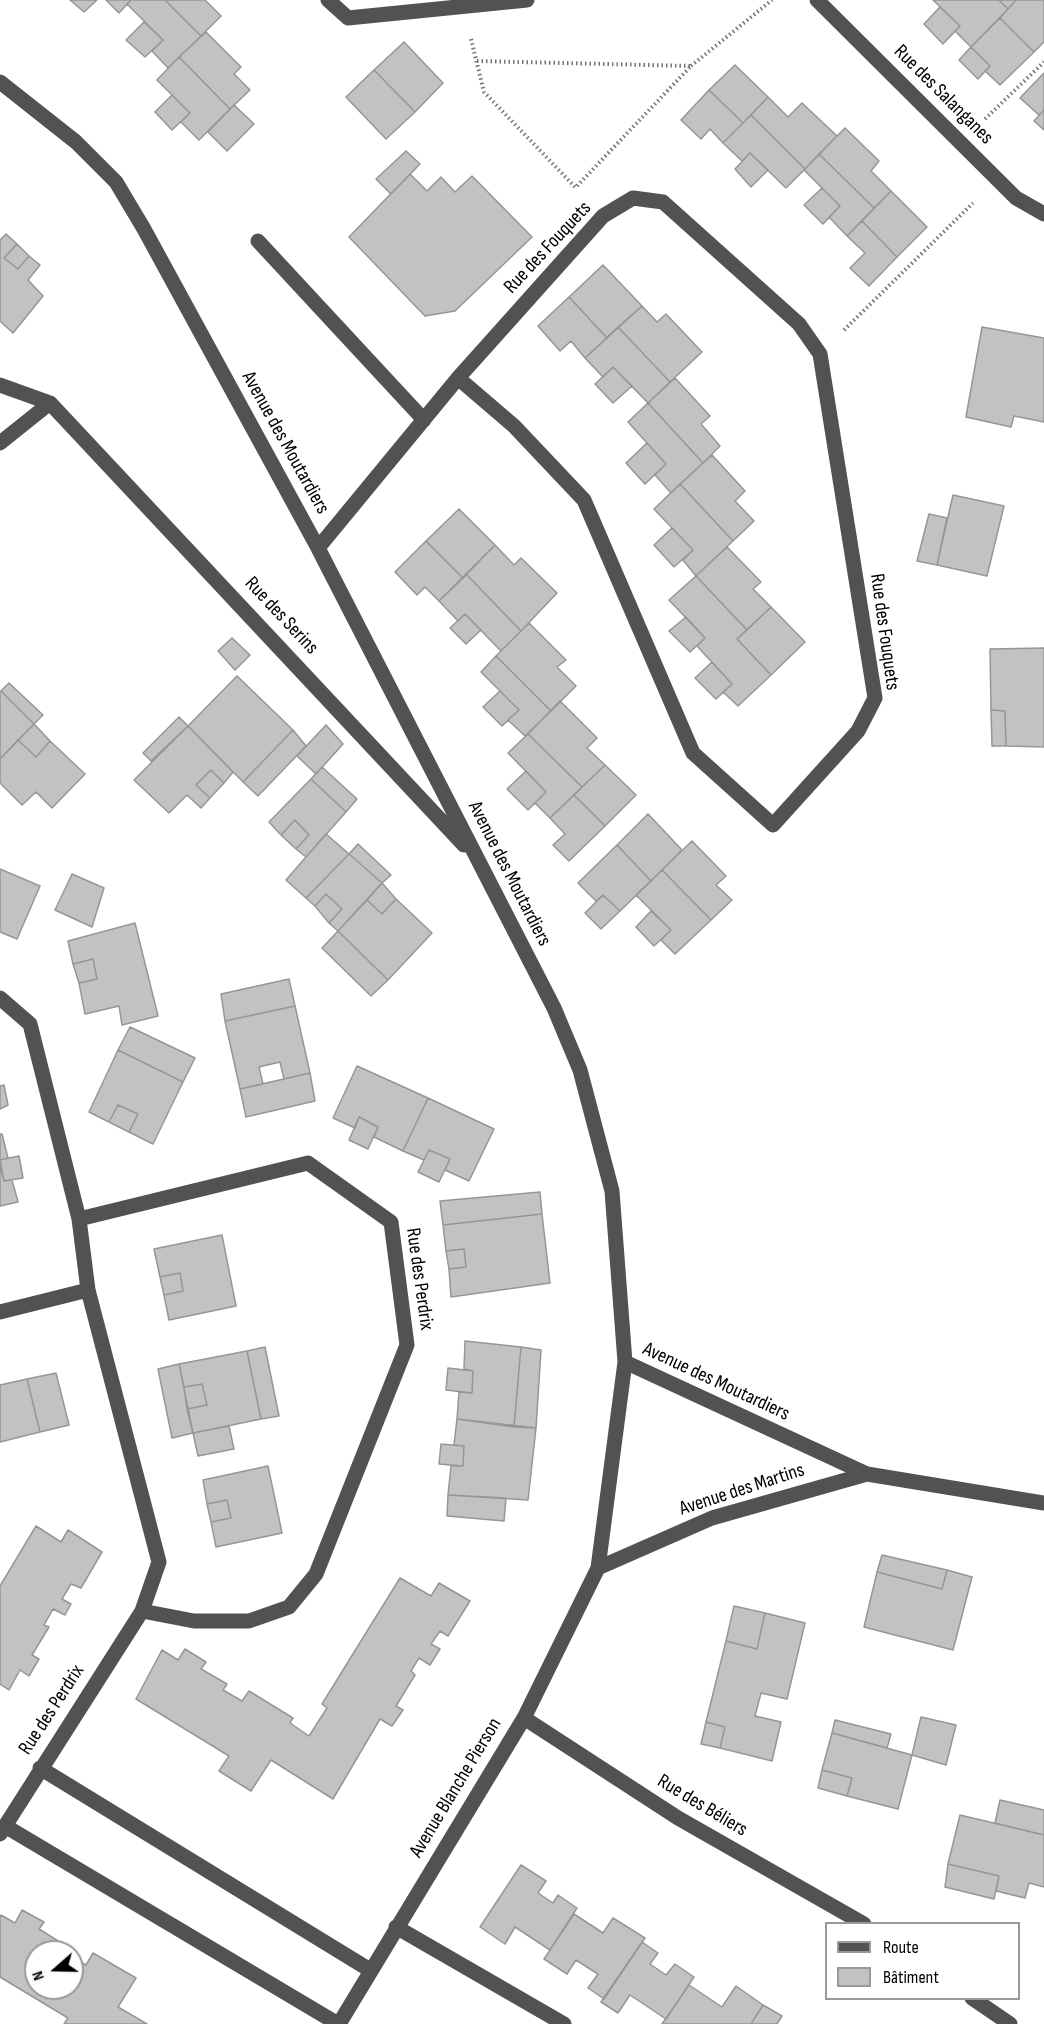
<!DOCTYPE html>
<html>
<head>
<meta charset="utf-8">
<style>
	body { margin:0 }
	#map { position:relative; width:1044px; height:2024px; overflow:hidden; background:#fff; font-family:"Sofia Sans Condensed",sans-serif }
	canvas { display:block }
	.legend { position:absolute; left:825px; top:1922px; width:195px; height:78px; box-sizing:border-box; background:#fff; border:2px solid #999; margin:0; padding:8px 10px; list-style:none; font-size:18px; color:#000 }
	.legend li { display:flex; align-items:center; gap:12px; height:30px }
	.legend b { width:30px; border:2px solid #999 }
	.north { position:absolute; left:24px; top:1940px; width:60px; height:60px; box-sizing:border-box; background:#fff; border:2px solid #999; border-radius:50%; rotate:250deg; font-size:16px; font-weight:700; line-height:24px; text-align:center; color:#000 }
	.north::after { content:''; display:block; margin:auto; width:21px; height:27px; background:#000; clip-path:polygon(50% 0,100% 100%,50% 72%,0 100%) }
</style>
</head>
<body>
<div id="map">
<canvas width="1044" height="2024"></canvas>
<ul class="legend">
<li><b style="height:8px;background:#525252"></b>Route</li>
<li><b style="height:16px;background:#c2c2c2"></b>Bâtiment</li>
</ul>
<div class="north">N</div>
</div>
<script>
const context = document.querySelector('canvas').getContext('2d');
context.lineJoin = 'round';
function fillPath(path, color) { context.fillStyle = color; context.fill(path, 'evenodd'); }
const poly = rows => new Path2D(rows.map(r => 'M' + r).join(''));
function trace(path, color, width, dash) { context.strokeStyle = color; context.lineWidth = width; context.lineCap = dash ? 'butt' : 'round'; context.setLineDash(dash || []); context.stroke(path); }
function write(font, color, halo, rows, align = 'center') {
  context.font = font + ' "Sofia Sans Condensed",sans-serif'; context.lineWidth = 4.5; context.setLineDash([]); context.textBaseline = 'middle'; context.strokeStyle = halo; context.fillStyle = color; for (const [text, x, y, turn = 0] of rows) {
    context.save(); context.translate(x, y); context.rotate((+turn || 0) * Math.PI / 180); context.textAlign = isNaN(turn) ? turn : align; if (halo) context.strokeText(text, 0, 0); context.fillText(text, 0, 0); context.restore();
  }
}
const building = poly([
	[70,0,97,0,84,12,70,0],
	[106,0,131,0,119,13,106,0],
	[131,0,165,0,201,36,168,68,152,51,163,40,127,4,131,0],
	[165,0,205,0,221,16,201,36,165,0],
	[933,0,999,0,1008,9,971,47,955,31,960,26,933,0],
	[999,0,1016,0,1008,9,999,0],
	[1016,0,1044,0,1044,42,1034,52,1000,18,1016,0],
	[940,7,960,26,943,44,924,24,940,7],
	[1000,18,1034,52,1000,85,985,71,990,66,971,47,1000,18],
	[144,22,163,40,145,57,126,40,144,22],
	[206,32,241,67,234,74,250,90,230,109,179,57,206,32],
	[404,42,443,83,415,112,374,70,404,42],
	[971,47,990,66,978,79,959,60,971,47],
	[179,57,230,109,199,140,181,122,190,113,157,80,179,57],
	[735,65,768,97,743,123,709,90,735,65],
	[374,70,415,112,386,139,346,97,374,70],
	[1044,73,1044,110,1039,115,1020,98,1044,73],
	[709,90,743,123,723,143,710,129,701,139,681,120,709,90],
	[172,95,190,113,172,130,155,112,172,95],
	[768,97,788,117,802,103,837,136,805,169,751,115,768,97],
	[234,105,254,124,227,151,208,132,234,105],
	[1044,110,1044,130,1034,121,1044,110],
	[751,115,805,169,786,188,750,153,742,161,723,143,751,115],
	[845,128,879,161,871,171,891,191,874,208,819,154,845,128],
	[406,151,420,164,391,194,376,179,406,151],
	[750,153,768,170,751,187,735,169,750,153],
	[819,154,874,208,847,236,829,217,840,206,804,170,819,154],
	[410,174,427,191,441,177,455,192,472,176,532,237,455,311,425,316,349,237,410,174],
	[822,188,840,206,823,224,804,205,822,188],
	[891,191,927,227,897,257,862,221,891,191],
	[862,221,897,257,869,286,850,268,865,253,847,236,862,221],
	[6,234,17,244,4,258,18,269,29,256,40,265,28,280,43,296,13,333,0,321,0,240,6,234],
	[17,244,29,256,18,269,4,258,17,244],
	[603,265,642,306,607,338,569,297,603,265],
	[569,297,607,338,585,358,571,341,560,351,538,326,569,297],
	[642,306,657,322,666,314,702,352,670,382,618,327,642,306],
	[618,327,670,382,648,403,613,367,603,377,585,358,618,327],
	[982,327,1044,338,1044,422,1014,416,1011,427,966,417,982,327],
	[613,367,632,386,613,403,595,384,613,367],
	[675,378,710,416,701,424,720,446,703,463,648,403,675,378],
	[648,403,703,463,671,493,655,475,666,464,628,422,648,403],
	[647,443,666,464,645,484,626,463,647,443],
	[712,455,745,491,735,501,754,521,733,541,680,484,712,455],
	[680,484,733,541,696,576,683,560,693,550,654,509,680,484],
	[953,495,1004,506,987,576,937,565,953,495],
	[459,509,495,545,463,578,426,541,459,509],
	[929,514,947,518,937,565,917,561,929,514],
	[672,528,693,550,674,567,654,545,672,528],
	[426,541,463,578,439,601,425,587,417,595,395,572,426,541],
	[495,545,514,565,521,558,557,593,521,631,466,574,495,545],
	[727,547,761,582,753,589,771,607,747,630,696,576,727,547],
	[466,574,521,631,501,651,465,614,458,621,439,601,466,574],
	[696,576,747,630,737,639,771,675,738,706,723,692,732,684,697,646,705,638,669,600,696,576],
	[771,607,805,642,771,675,737,639,771,607],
	[465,614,481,630,466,644,450,628,465,614],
	[686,617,705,638,690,652,669,631,686,617],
	[529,623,566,660,557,667,576,686,551,711,496,656,529,623],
	[232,638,250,655,235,670,218,651,232,638],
	[1044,648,1044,747,1006,746,1005,711,991,710,990,649,1044,648],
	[496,656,551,711,525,736,508,720,519,710,481,672,496,656],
	[712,662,732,684,716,699,695,678,712,662],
	[237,676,293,730,243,782,188,726,237,676],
	[9,683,43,715,34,724,1,691,9,683],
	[1,691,34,724,0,759,0,692,1,691],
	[500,691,519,710,502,726,483,707,500,691],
	[560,701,597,738,587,748,605,765,582,787,528,734,560,701],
	[991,710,1005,711,1006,746,992,746,991,710],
	[179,717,188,726,151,761,143,753,179,717],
	[34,724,50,741,36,757,18,740,34,724],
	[326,725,343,744,316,774,297,756,326,725],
	[188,726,233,772,224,783,211,770,196,785,210,798,201,808,187,795,169,813,134,780,188,726],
	[293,730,306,746,258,796,243,782,293,730],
	[528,734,582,787,550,818,535,803,546,792,508,753,528,734],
	[18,740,36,757,50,741,85,774,52,808,36,792,22,805,0,783,0,759,18,740],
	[605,765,636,795,605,826,574,795,605,765],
	[322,767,357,799,346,812,311,779,322,767],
	[211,770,224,783,210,798,196,785,211,770],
	[526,771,546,792,528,810,507,789,526,771],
	[311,779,346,812,306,857,296,849,309,835,295,820,281,835,269,822,311,779],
	[574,795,605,826,569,861,553,845,565,834,550,818,574,795],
	[648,814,682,850,651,881,617,845,648,814],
	[295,820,309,835,296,849,281,835,295,820],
	[326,834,349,854,306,898,286,880,326,834],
	[692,841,726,876,716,885,732,900,711,920,662,870,692,841],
	[358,844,391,875,382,883,349,854,358,844],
	[617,845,651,881,620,911,603,895,596,901,578,883,617,845],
	[349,854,382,883,338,931,329,923,342,909,326,894,315,906,306,898,349,854],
	[0,869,40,886,17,939,0,932,0,869],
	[662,870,711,920,675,954,661,940,671,930,636,895,662,870],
	[72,874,104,888,92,927,55,910,72,874],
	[382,883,396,899,382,914,367,900,382,883],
	[326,894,342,909,329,923,315,906,326,894],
	[603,895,620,911,601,929,585,913,603,895],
	[396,899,432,933,388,980,338,931,367,900,382,914,396,899],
	[651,911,671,930,654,946,636,927,651,911],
	[135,923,158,1016,122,1025,119,1006,85,1014,79,983,97,979,93,959,73,964,68,941,135,923],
	[338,931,388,980,371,996,322,948,338,931],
	[93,959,97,979,79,983,73,964,93,959],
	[289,979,295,1006,225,1021,221,994,289,979],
	[295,1006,310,1073,284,1079,280,1062,259,1067,263,1084,240,1089,225,1021,295,1006],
	[130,1027,195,1058,183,1082,118,1050,130,1027],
	[118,1050,183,1082,153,1144,129,1132,138,1114,118,1105,109,1122,89,1112,118,1050],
	[357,1066,428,1098,403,1151,374,1137,378,1127,359,1117,355,1128,333,1118,357,1066],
	[310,1073,315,1101,246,1117,240,1089,310,1073],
	[4,1085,8,1105,0,1109,0,1086,4,1085],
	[428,1098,494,1129,469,1181,445,1170,450,1159,429,1150,424,1160,403,1151,428,1098],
	[118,1105,138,1114,129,1132,109,1122,118,1105],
	[359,1117,378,1127,368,1149,349,1140,359,1117],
	[0,1134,2,1134,8,1158,0,1160,0,1134],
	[429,1150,450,1159,439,1182,418,1172,429,1150],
	[19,1156,23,1178,4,1181,0,1160,19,1156],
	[0,1165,4,1181,12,1180,18,1202,0,1206,0,1165],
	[540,1192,542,1214,443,1225,440,1201,540,1192],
	[542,1214,550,1283,451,1297,449,1269,466,1267,464,1249,446,1251,443,1225,542,1214],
	[222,1235,236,1306,169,1320,164,1295,183,1291,180,1273,160,1277,154,1249,222,1235],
	[464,1249,466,1267,449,1269,446,1251,464,1249],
	[180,1273,183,1291,164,1295,160,1277,180,1273],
	[465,1341,521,1347,514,1427,457,1419,459,1392,472,1393,473,1371,464,1369,465,1341],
	[265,1347,279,1416,261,1419,247,1351,265,1347],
	[521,1347,541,1350,536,1428,514,1427,521,1347],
	[247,1351,261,1419,193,1433,187,1409,207,1405,202,1384,184,1387,179,1364,247,1351],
	[179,1364,193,1433,172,1438,158,1369,179,1364],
	[448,1368,473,1371,472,1393,446,1390,448,1368],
	[56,1373,69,1425,40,1432,27,1379,56,1373],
	[27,1379,40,1432,0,1442,0,1385,27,1379],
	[202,1384,207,1405,187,1409,184,1387,202,1384],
	[457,1419,536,1428,528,1500,448,1495,451,1466,463,1466,464,1446,454,1445,457,1419],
	[229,1426,234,1449,198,1456,193,1433,229,1426],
	[441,1444,464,1446,463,1466,439,1464,441,1444],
	[268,1466,282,1533,216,1547,211,1522,231,1518,227,1500,207,1504,203,1480,268,1466],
	[448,1495,506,1498,504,1521,447,1516,448,1495],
	[227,1500,231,1518,211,1522,207,1504,227,1500],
	[36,1526,61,1542,68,1530,102,1552,81,1588,71,1584,62,1599,71,1604,65,1615,53,1609,44,1625,49,1627,32,1655,39,1659,29,1676,20,1670,9,1690,0,1684,0,1586,36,1526],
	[882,1555,947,1570,942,1589,877,1572,882,1555],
	[947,1570,972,1577,953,1650,864,1627,877,1572,942,1589,947,1570],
	[400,1578,431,1596,439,1583,470,1601,448,1636,440,1631,431,1644,440,1649,430,1665,419,1658,411,1671,415,1675,396,1706,403,1710,392,1726,380,1719,333,1799,271,1760,251,1791,219,1771,229,1756,136,1699,162,1650,178,1660,185,1649,206,1662,201,1669,227,1684,223,1690,242,1701,249,1691,293,1718,290,1723,309,1736,327,1708,322,1704,400,1578],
	[734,1606,765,1613,757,1649,726,1641,734,1606],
	[765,1613,805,1623,787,1699,761,1693,755,1716,781,1722,772,1761,720,1748,725,1727,706,1722,726,1641,757,1649,765,1613],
	[921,1717,956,1725,946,1765,912,1755,921,1717],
	[835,1720,891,1734,887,1748,832,1733,835,1720],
	[706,1722,725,1727,720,1748,701,1744,706,1722],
	[832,1733,912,1755,898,1809,847,1796,852,1778,822,1770,832,1733],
	[822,1770,852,1778,847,1796,818,1788,822,1770],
	[1000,1800,1044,1810,1044,1835,995,1823,1000,1800],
	[960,1815,1044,1835,1044,1887,1029,1883,1025,1898,996,1891,999,1876,948,1864,960,1815],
	[948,1864,999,1876,994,1899,945,1887,948,1864],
	[521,1865,546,1881,538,1893,553,1903,558,1895,577,1908,550,1950,515,1927,505,1944,480,1927,521,1865],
	[22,1910,44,1922,39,1929,71,1949,69,1952,36,1952,36,1988,72,1988,72,1957,86,1965,93,1953,136,1978,118,2007,147,2024,64,2024,68,2018,0,1977,0,1917,1,1915,15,1923,22,1910],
	[574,1914,603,1933,613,1918,645,1938,604,1999,588,1988,598,1974,576,1960,567,1974,544,1959,574,1914],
	[642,1942,658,1953,650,1964,666,1975,675,1964,694,1977,666,2019,630,1995,618,2013,601,2002,642,1942],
	[689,1985,722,2007,736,1986,763,2005,751,2024,662,2024,689,1985],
	[763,2005,782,2016,777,2024,751,2024,763,2005]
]);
fillPath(building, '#c2c2c2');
trace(building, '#969696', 1.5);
trace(poly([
	[471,39,484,92,576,188],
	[477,61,691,66,576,187],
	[691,66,772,0],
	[985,119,1044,62],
	[844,330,973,203]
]), '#747474', 4, [1.5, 3]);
trace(poly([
	[328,0,348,18,527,0],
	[817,0,1016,198,1044,214],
	[0,82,76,142,116,182,144,229,318,548,554,1008,580,1070,612,1191,625,1362,598,1568,524,1718,339,2024],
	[258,241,424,420],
	[0,385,50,403,464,845],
	[0,443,50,403],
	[318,548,458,378,603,216,633,198,663,202,799,324,820,354,875,698,858,731,773,825,693,753,584,500,514,426,458,378],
	[0,998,30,1024,79,1219,88,1290],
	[79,1219,308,1163,391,1222,407,1345,316,1574,289,1607,249,1621,194,1621,142,1611],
	[0,1312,88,1290,159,1562,142,1611,0,1834],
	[625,1362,867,1474,1044,1503],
	[598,1568,712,1518,867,1474],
	[524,1718,678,1818,864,1924],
	[40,1768,370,1970],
	[5,1826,338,2024],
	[396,1927,564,2024],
	[972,1998,1010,2024]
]), '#525252', 15);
write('20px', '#000', '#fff', [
	["Rue des Salanganes",943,95,45],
	["Rue des Fouquets",548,248,-47],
	["Avenue des Moutardiers",285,443,61],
	["Rue des Serins",281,616,47],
	["Rue des Fouquets",884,632,82],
	["Avenue des Moutardiers",509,874,63],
	["Rue des Perdrix",419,1279,82],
	["Avenue des Moutardiers",716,1382,25],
	["Avenue des Martins",742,1490,-18],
	["Rue des Perdrix",52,1710,-57],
	["Avenue Blanche Pierson",456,1788,-59],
	["Rue des Béliers",702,1806,31]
]);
</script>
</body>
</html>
